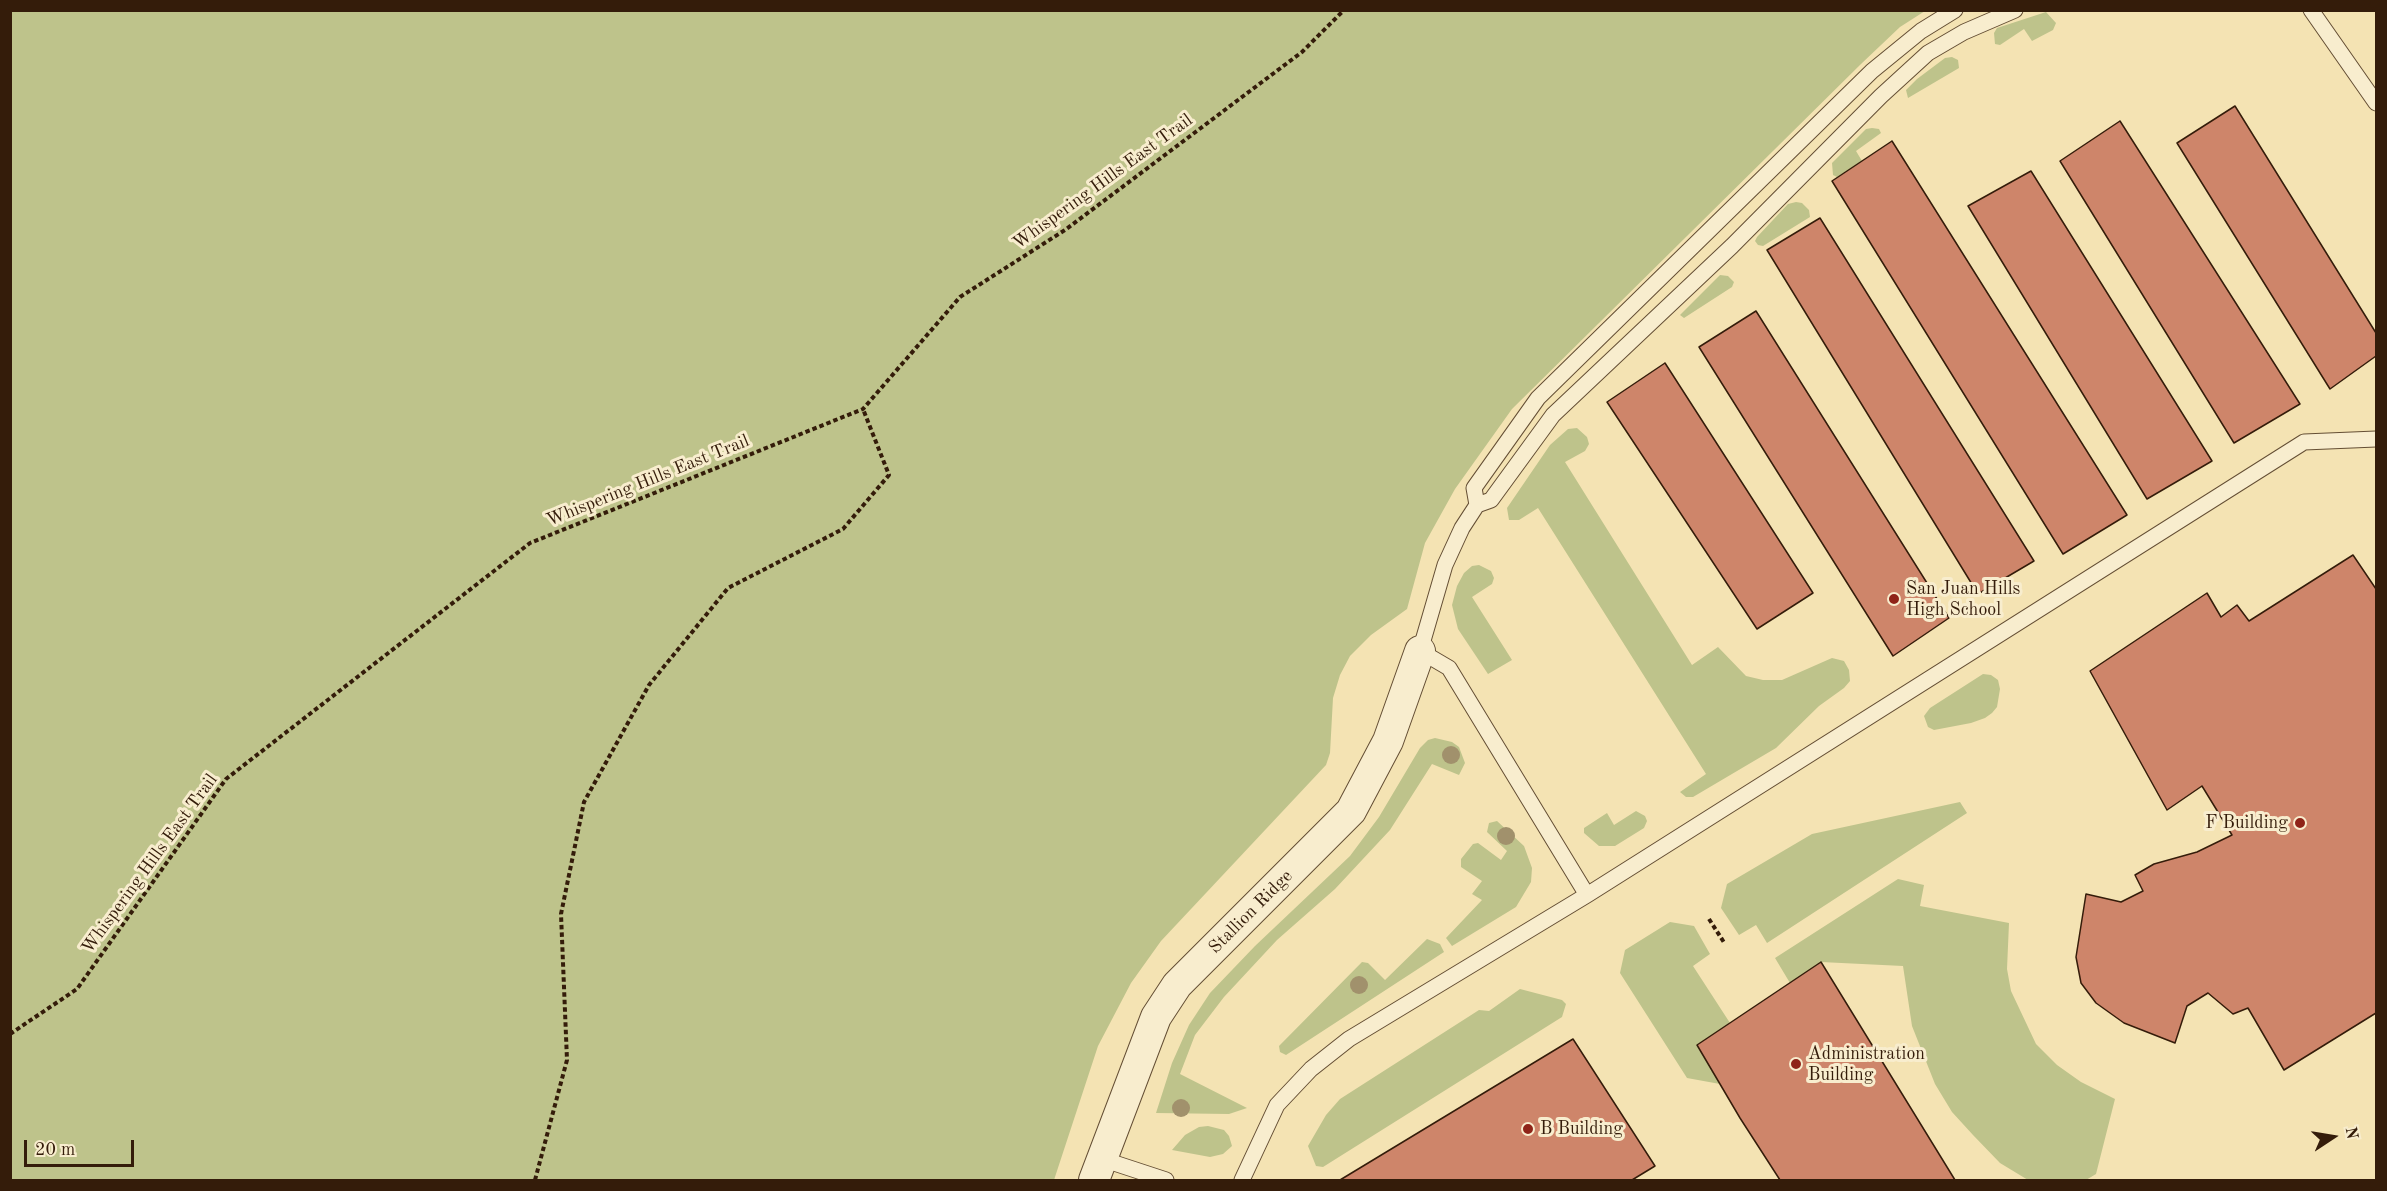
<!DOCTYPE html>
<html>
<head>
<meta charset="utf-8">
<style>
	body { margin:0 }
	#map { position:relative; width:2387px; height:1191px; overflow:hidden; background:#f4e3b3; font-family:"Old Standard TT",serif }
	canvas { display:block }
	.frame { position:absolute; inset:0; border:12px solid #341c0a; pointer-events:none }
	.north { position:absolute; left:2303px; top:1107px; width:60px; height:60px; -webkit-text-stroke:4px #f8edce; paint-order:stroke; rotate:78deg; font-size:16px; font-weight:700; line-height:24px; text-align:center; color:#341c0a }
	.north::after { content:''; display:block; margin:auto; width:21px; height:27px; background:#341c0a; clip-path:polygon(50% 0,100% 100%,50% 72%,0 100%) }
	.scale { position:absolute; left:24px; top:1140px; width:110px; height:27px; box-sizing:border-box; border:3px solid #341c0a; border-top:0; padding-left:8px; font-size:18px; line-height:21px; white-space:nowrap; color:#341c0a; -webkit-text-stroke:4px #f8edce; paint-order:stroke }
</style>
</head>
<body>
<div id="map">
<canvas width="2387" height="1191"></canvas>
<div class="frame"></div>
<div class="north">N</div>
<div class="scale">20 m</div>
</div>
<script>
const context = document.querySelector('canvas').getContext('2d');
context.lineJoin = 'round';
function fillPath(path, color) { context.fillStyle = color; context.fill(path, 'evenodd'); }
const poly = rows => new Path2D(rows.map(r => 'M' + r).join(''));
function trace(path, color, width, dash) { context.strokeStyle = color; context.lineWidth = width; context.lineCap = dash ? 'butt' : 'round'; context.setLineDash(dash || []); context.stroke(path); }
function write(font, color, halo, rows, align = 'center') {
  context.font = font + ' "Old Standard TT",serif'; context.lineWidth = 6; context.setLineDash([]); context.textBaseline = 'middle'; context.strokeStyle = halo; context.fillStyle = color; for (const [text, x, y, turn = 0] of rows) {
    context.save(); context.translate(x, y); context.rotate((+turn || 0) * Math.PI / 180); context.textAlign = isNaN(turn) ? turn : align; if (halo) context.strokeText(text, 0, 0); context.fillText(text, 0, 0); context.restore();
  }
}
fillPath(poly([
	[10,11,11,10,1925,11,1900,27,1861,64,1512,409,1455,489,1425,543,1407,609,1371,635,1350,656,1340,675,1333,698,1330,753,1326,765,1161,941,1131,983,1098,1046,1054,1180,11,1180],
	[2046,12,2056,23,2053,30,2032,41,2024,29,2000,45,1995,44,1994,33,1997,28],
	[1952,57,1958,60,1959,68,1908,98,1906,90,1917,79,1945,58],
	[1872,128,1879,129,1881,133,1856,151,1862,161,1837,177,1833,175,1832,163,1866,129],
	[1796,202,1802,203,1809,210,1810,217,1763,246,1758,245,1755,241,1757,237,1788,204],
	[1720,275,1728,276,1734,282,1732,287,1684,318,1680,315],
	[1577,428,1587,437,1589,444,1585,451,1565,462,1692,665,1718,647,1746,676,1763,680,1782,680,1832,658,1844,661,1849,670,1850,681,1844,688,1819,706,1776,748,1693,797,1686,797,1680,792,1706,774,1538,508,1519,520,1509,520,1507,508,1550,445,1568,429],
	[1479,565,1491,571,1494,578,1492,584,1472,597,1512,660,1488,674,1458,629,1452,605,1457,586,1464,573,1472,566],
	[1983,674,1991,675,1998,680,2000,689,1997,707,1992,713,1985,718,1971,723,1934,730,1928,727,1924,716,1930,708],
	[1435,738,1452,742,1459,747,1465,763,1459,775,1432,764,1390,830,1335,889,1277,940,1224,997,1195,1035,1180,1074,1247,1108,1229,1114,1156,1113,1172,1063,1189,1025,1210,993,1255,946,1350,856,1379,817,1420,748,1428,740],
	[1960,802,1967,813,1767,943,1756,925,1739,935,1721,908,1727,884,1812,834],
	[1636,811,1645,816,1647,821,1644,828,1615,846,1599,846,1584,833,1584,828,1607,813,1614,825],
	[1497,821,1524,846,1532,868,1531,882,1516,907,1452,946,1446,938,1482,900,1472,894,1482,881,1461,867,1461,859,1473,844,1478,843,1501,860,1507,851,1487,832,1489,823],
	[1898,879,1924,885,1920,906,2009,923,2007,969,2011,991,2036,1044,2057,1065,2081,1082,2115,1099,2096,1174,2086,1180,2028,1180,2000,1163,1973,1135,1952,1112,1935,1084,1912,1026,1903,966,1821,962,1790,983,1775,958],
	[1670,922,1694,926,1710,954,1693,966,1730,1023,1697,1045,1720,1084,1687,1078,1620,973,1625,950],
	[1427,939,1440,944,1444,952,1286,1055,1280,1052,1279,1046,1362,962,1368,963,1385,980],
	[1520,989,1562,1000,1566,1004,1562,1017,1323,1167,1316,1166,1308,1146,1326,1115,1340,1099,1479,1010,1489,1011],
	[1208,1126,1224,1130,1229,1136,1232,1146,1223,1154,1210,1157,1172,1150,1185,1135,1199,1127]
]), '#bec38b');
const building = poly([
	[2235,106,2376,333,2376,356,2330,389,2177,143,2235,106],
	[2120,121,2300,404,2234,443,2060,161,2120,121],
	[1892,141,2127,515,2063,554,1832,181,1892,141],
	[2031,171,2212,461,2147,499,1968,206,2031,171],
	[1820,218,2034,561,1978,594,1767,250,1820,218],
	[1756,311,1949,618,1893,656,1699,347,1756,311],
	[1665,363,1813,593,1757,629,1607,402,1665,363],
	[2353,555,2376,589,2376,1013,2284,1070,2248,1008,2233,1014,2208,993,2187,1006,2175,1043,2124,1023,2096,1003,2081,983,2076,957,2086,894,2121,902,2143,891,2135,875,2154,864,2197,852,2232,835,2202,786,2167,810,2090,671,2207,593,2221,617,2237,605,2249,621,2353,555],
	[1821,962,1955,1180,1780,1180,1740,1118,1697,1045,1821,962],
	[1573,1039,1655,1166,1632,1180,1340,1180,1573,1039]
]);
fillPath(building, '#ce856a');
trace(building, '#341c0a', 1.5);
const service = poly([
	[2311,10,2376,103],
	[1477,505,1474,488,1538,398,1872,71,1921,31,1955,10],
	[1587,895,1449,668,1420,651,1445,565,1462,528,1477,505,1491,500,1553,415,1732,246,1881,96,1928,53,1964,32,2015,10],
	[1102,1159,1166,1180],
	[1242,1180,1277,1105,1311,1069,1349,1039,1587,895,2304,442,2376,439]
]);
const minor = poly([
	[1094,1180,1156,1017,1177,985,1351,811,1388,741,1420,651]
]);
trace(service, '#644e34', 17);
trace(minor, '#644e34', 32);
trace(poly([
	[1709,919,1725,944],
	[10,1034,77,989,226,779,530,543,863,409,960,297,1065,230,1302,52,1344,10],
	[535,1180,567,1060,561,914,584,802,649,685,728,588,843,529,889,475,863,409]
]), '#341c0a', 4, [4.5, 3]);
trace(service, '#f8edce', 15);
trace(minor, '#f8edce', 30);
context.fillStyle = '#a1916c';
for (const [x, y] of [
	[1451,755],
	[1506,836],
	[1359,985],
	[1181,1108]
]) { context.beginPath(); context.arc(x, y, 9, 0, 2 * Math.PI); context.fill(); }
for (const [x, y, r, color] of [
	[1894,599,6,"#8f2418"],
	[2300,823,6,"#8f2418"],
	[1796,1064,6,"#8f2418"],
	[1528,1129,6,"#8f2418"]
]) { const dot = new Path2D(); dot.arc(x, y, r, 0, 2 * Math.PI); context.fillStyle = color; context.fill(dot); trace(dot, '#f8edce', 2); }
write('18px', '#341c0a', '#f8edce', [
	["Whispering Hills East Trail",1103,182,-36],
	["Whispering Hills East Trail",648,481,-22],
	["Whispering Hills East Trail",150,864,-54],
	["Stallion Ridge",1251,912,-45]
]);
write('18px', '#341c0a', '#f8edce', [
	["San Juan Hills",1906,589],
	["High School",1906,610],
	["F Building",2288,823,"right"],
	["Administration",1808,1054],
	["Building",1808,1075],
	["B Building",1540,1129]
], 'left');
</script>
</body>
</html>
